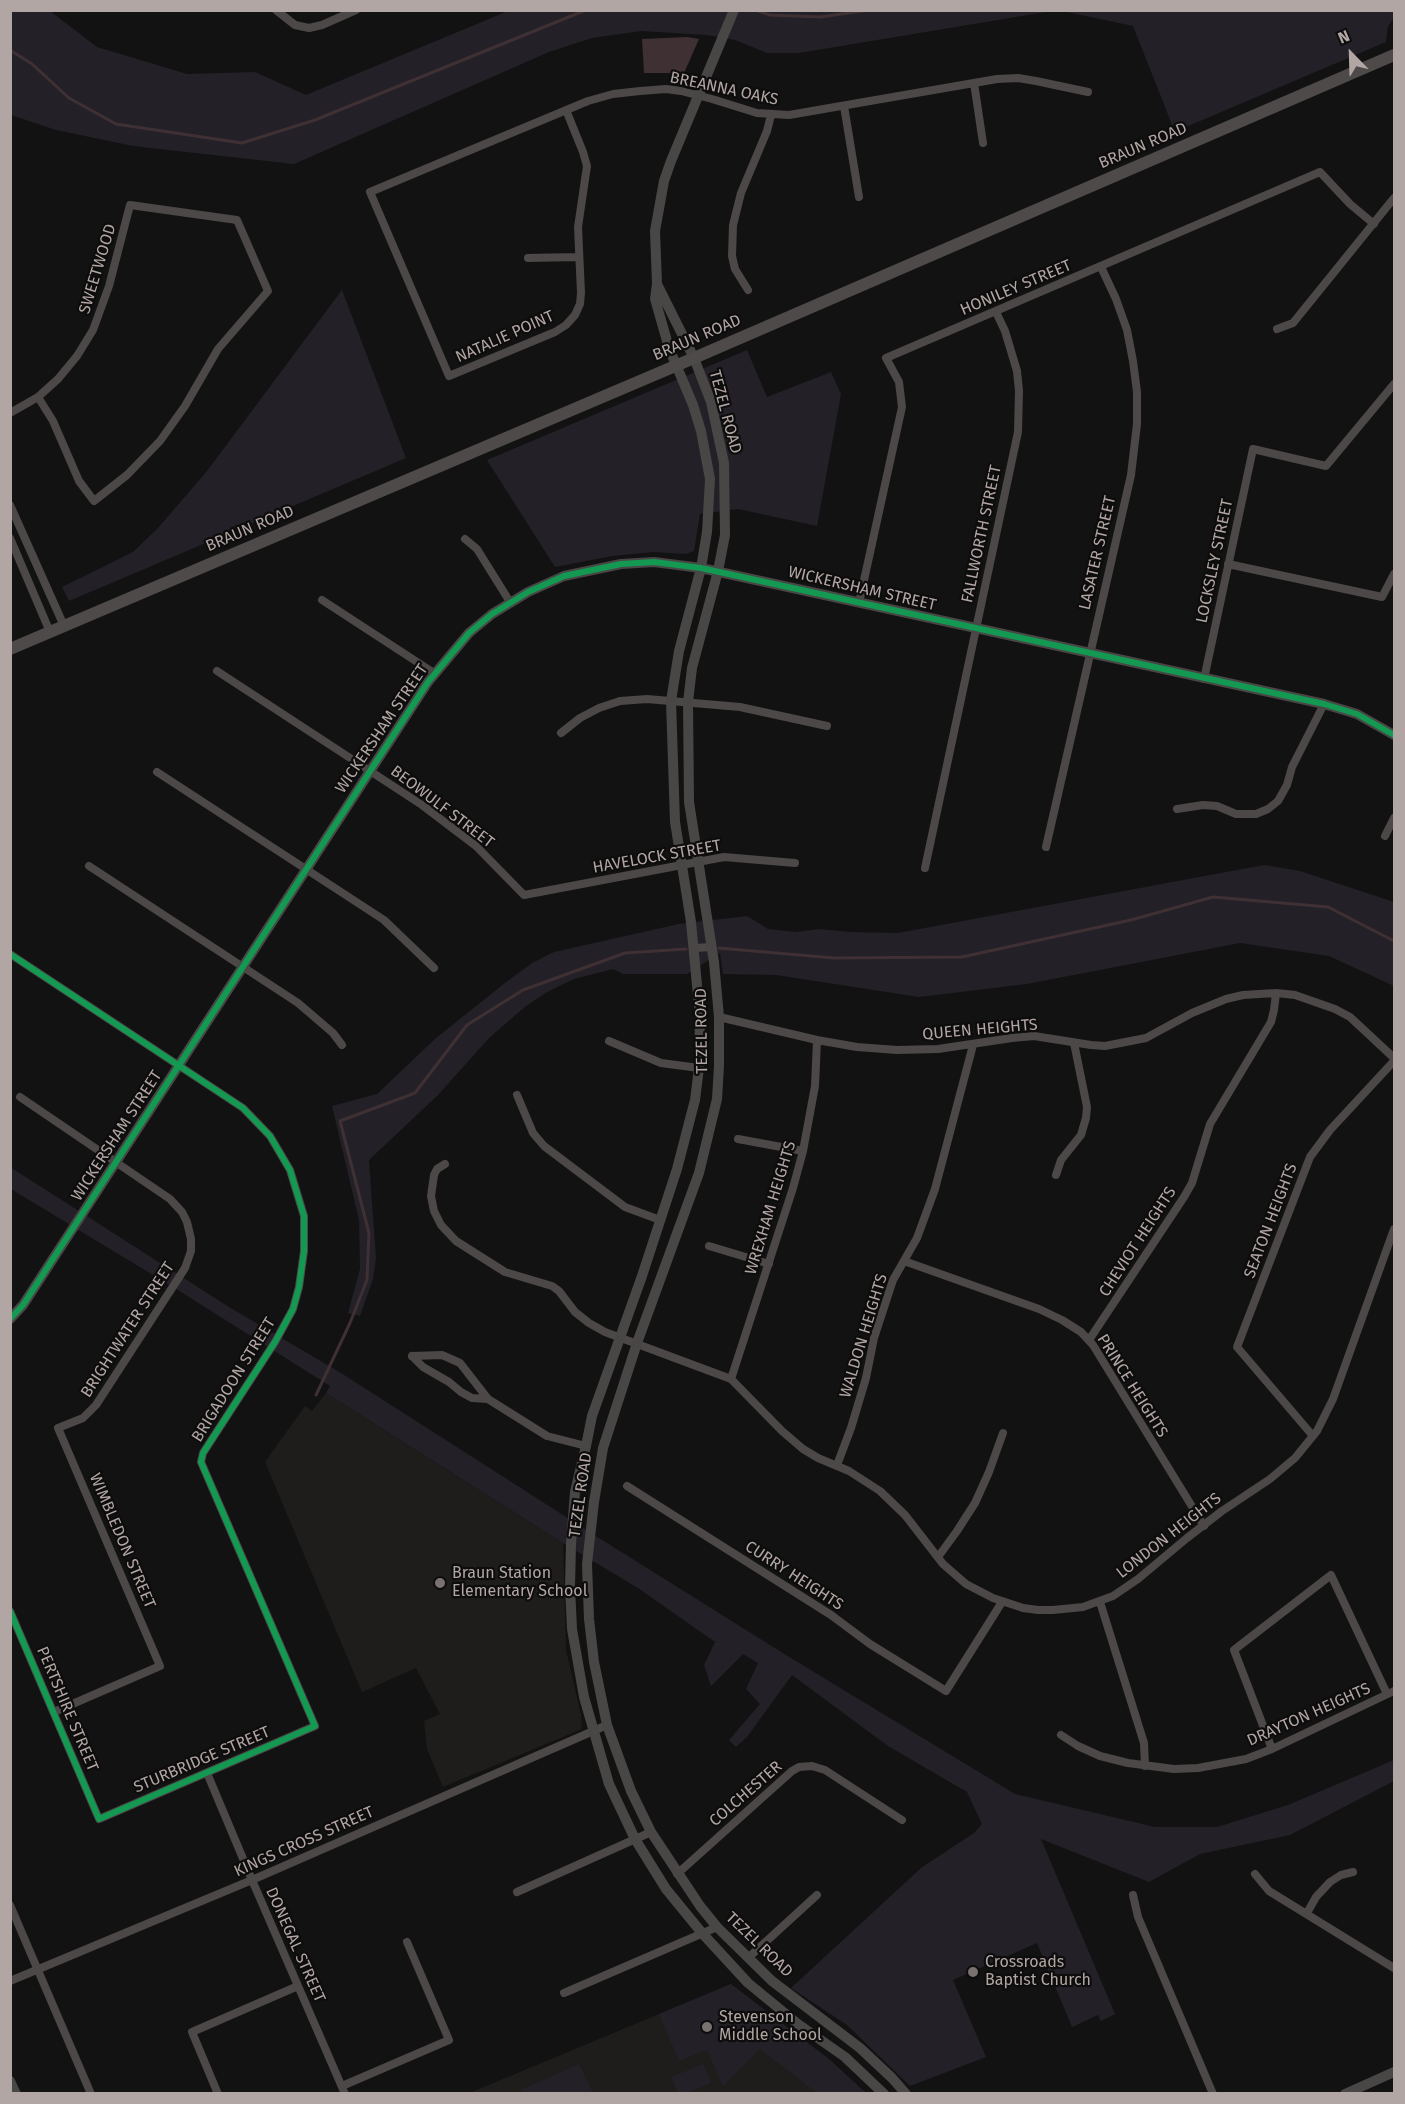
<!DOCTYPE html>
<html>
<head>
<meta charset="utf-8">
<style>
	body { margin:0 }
	#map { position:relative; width:1405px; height:2104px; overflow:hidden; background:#131212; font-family:"Fira Sans",sans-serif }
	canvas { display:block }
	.frame { position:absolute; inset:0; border:12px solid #b2a6a4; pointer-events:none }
	.north { position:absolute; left:1321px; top:24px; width:60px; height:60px; -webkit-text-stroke:4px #0e0d0d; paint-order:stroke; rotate:337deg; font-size:16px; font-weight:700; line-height:24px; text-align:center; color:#b2a6a4 }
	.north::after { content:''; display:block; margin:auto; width:21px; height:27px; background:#b2a6a4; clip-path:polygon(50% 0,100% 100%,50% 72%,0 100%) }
</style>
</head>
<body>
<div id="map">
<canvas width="1405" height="2104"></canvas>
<div class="frame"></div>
<div class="north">N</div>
</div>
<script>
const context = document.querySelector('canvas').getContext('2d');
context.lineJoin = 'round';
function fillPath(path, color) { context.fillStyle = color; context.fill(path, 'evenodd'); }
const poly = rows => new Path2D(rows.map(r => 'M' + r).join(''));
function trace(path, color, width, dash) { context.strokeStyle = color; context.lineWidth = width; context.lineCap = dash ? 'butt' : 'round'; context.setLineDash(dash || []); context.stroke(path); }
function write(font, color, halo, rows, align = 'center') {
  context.font = font + ' "Fira Sans",sans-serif'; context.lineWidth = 4.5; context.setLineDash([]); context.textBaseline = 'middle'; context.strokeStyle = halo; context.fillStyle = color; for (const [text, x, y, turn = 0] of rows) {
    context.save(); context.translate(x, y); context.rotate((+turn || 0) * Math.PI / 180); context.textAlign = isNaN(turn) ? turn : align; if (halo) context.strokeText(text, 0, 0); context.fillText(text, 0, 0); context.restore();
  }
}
fillPath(poly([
	[326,1393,563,1543,566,1650,581,1715,582,1729,443,1787,427,1749,424,1721,440,1714,416,1668,362,1692,265,1462,305,1406,312,1411],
	[731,1984,830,2060,866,2093,467,2094]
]), '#1e1d1c');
fillPath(poly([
	[1394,10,1394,18,1388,26,1386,42,1167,135,1171,122,1133,26,1062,11],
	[11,11,50,11,97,47,187,74,255,72,306,95,508,11,1052,11,799,53,767,53,735,40,707,35,641,31,592,38,549,52,294,164,133,146,56,130,11,115],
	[342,290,406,458,69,601,62,587,133,552,158,528,207,471],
	[747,350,767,397,831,372,841,394,817,526,738,509,700,514,694,551,686,554,653,552,612,556,555,567,487,460],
	[1264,865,1300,871,1394,902,1394,986,1329,956,1240,943,1027,984,919,997,776,975,723,974,720,953,687,974,623,974,613,969,574,979,547,992,526,1006,490,1037,438,1095,369,1160,376,1258,373,1279,360,1316,348,1313,360,1269,359,1220,332,1106,377,1094,436,1038,505,983,532,963,554,952,679,924,747,916,768,929,796,932,819,929,849,932,898,933],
	[10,1167,229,1307,341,1373,599,1538,786,1655,1015,1794,1155,1827,1217,1827,1288,1805,1394,1760,1394,1781,1290,1835,1200,1854,1149,1882,1041,1839,1115,2014,1101,2021,1098,2015,1072,2027,1037,1943,953,1980,986,2057,910,2086,847,2025,791,1988,921,1868,974,1833,982,1824,967,1792,888,1746,792,1675,747,1737,736,1747,729,1740,760,1704,746,1689,758,1663,743,1654,711,1686,704,1665,715,1642,638,1588,563,1543,326,1393,330,1386,181,1292,11,1189],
	[731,1984,830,2060,866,2093,817,2093,760,2049,723,2086,707,2050,679,2061,659,2014],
	[579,2064,593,2093,523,2093,521,2090],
	[703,2064,711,2083,686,2093,678,2093,671,2077]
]), '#232027');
fillPath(poly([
	[687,37,699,39,684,73,644,73,642,39]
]), '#3f3033');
trace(poly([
	[755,10,770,15,820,17,870,10],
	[10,50,32,64,69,98,116,124,242,143,315,120,586,10],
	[719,948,834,958,962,957,1131,920,1213,897,1328,907,1394,941],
	[316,1395,350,1323,367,1280,369,1233,340,1121,415,1093,467,1025,523,990,625,953,686,949]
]), '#3f3033', 3);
trace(poly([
	[276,10,295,25,309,28,322,25,356,10],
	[974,83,983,143],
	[844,106,859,197],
	[566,110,583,152,587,166,578,227,581,293,580,304,575,315,566,325,555,332,449,376,370,192,588,101,613,94,640,91,666,89,681,91,712,99,757,113,789,115,997,79,1018,78,1036,81,1088,92],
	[528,258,579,257],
	[748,290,735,269,732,256,733,225,741,193,767,131,771,115],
	[1277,329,1293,323,1394,198],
	[10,413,38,397,58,379,77,356,93,330,109,286,130,205,237,220,268,291,218,349,185,406,160,441,127,475,94,501,79,481,53,421,38,397],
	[10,505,64,626],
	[10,538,50,632],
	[465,539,477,549,510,602],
	[1228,564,1382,597,1394,574],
	[322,600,434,673],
	[859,603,902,407,899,382,886,358,1320,172,1350,204,1374,224],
	[217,671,422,805,476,846,524,895,724,857,795,863],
	[1204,679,1253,449,1326,466,1394,384],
	[561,733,580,718,599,708,620,701,647,699,740,707,827,726],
	[157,772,384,920,434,968],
	[1177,809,1203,805,1217,806,1236,814,1256,814,1268,809,1278,801,1287,785,1292,767,1324,704],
	[1385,836,1394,818],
	[1046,847,1131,475,1137,424,1137,392,1133,361,1127,330,1116,299,1101,267],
	[89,866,298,1003,333,1033,342,1045],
	[925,868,1018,432,1019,391,1017,371,1005,331,996,312],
	[693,948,712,947],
	[10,954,243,1108,270,1136,290,1170,304,1216,304,1251,299,1287,293,1309,275,1342,203,1453,201,1462,315,1726,99,1819,10,1611],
	[719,1017,817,1040,857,1047,897,1050,938,1049,1012,1038,1034,1036,1091,1045,1105,1046,1146,1038,1192,1013,1226,999,1243,995,1276,993,1295,995,1335,1009,1350,1017,1394,1058],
	[609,1041,661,1063,699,1068],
	[517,1095,533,1133,544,1146,625,1207,660,1220],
	[20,1097,170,1199,182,1212,187,1222,191,1239,191,1251,185,1268,96,1405,83,1418,58,1428,160,1666,54,1712],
	[738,1139,803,1151],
	[445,1164,437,1169,434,1175,431,1196,434,1211,441,1225,456,1241,505,1272,552,1286,559,1291,575,1312,589,1323,605,1332,731,1379,782,1431,803,1449,818,1458,849,1471,880,1491,905,1515,943,1564,966,1584,993,1598,1023,1608,1038,1610,1053,1610,1083,1607,1113,1596,1138,1579,1187,1538,1222,1511,1270,1479,1295,1458,1317,1431,1333,1399,1394,1229],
	[1056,1175,1061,1160,1081,1135,1086,1118,1087,1107,1074,1043],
	[709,1246,769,1264],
	[904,1261,1039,1309,1062,1320,1081,1332,1093,1345,1204,1526],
	[1089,1340,1184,1197,1192,1183,1210,1124,1271,1022,1274,1010,1276,993],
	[412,1356,442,1355,460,1363,488,1399,547,1436,586,1446],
	[412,1356,423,1367,449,1382,461,1392,472,1398,488,1399],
	[731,1379,793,1188,803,1151,815,1086,817,1040],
	[1313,1436,1237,1347,1310,1157,1330,1130,1394,1061],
	[837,1465,851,1428,866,1378,874,1338,893,1280,917,1238,935,1189,973,1045],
	[627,1486,831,1615,870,1644,946,1691,1002,1602],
	[938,1557,957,1531,975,1503,989,1472,1003,1433],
	[1100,1602,1144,1743,1145,1766],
	[1061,1735,1078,1746,1100,1756,1128,1763,1174,1769,1198,1768,1246,1759,1272,1749,1394,1691],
	[1272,1749,1234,1650,1331,1575,1387,1694],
	[207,1773,252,1880,345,2094],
	[677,1874,792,1771,799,1767,812,1766,825,1770,902,1820],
	[1255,1874,1269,1891,1394,1968],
	[517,1892,651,1832],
	[1133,1895,1138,1917,1213,2094],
	[10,1905,91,2094],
	[1307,1913,1316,1897,1330,1882,1341,1875,1353,1872],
	[748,1958,817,1895],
	[10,1981,252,1880,607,1725],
	[564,1993,717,1927],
	[342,2086,449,2040,407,1942],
	[218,2094,192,2032,298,1986]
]), '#4b4847', 8);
trace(poly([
	[734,10,671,161,664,181,655,231,657,284,655,299,669,348,693,405,701,431,710,479,707,532,701,568,679,651,671,701,675,822,691,922,700,1017,699,1068,695,1100,677,1169,642,1276,592,1416,586,1446,575,1492,571,1544,570,1587,572,1629,584,1697,609,1784,635,1839,666,1889,702,1933,748,1983,798,2024,845,2057,884,2094],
	[657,284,694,358,711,402,724,463,725,535,718,571,692,668,688,702,689,802,714,962,719,1017,719,1066,717,1099,699,1173,637,1343,603,1448,594,1502,587,1564,589,1619,594,1662,607,1725,631,1791,651,1832,700,1906,717,1927,772,1981,860,2048,892,2078,906,2094],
	[10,1319,23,1305,428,682,469,633,492,614,528,592,564,576,621,564,654,562,701,568,1324,704,1357,714,1394,735],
	[10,2081,16,2094],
	[1345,2094,1394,2072]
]), '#494646', 10);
trace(poly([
	[10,649,694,358,1394,55]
]), '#4d4a49', 12);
trace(poly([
	[10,954,243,1108,270,1136,290,1170,304,1216,304,1251,299,1287,293,1309,275,1342,203,1453,201,1462,315,1726,99,1819,10,1611],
	[10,1319,23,1305,428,682,469,633,492,614,528,592,564,576,621,564,654,562,701,568,1324,704,1357,714,1394,735]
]), '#139951', 6);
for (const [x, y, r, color] of [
	[440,1583,6,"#7a7271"],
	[973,1972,6,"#7a7271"],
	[707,2027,6,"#7a7271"]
]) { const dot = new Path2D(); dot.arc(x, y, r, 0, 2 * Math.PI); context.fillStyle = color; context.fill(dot); trace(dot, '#0e0d0d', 2); }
write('16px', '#b2a6a4', '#0e0d0d', [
	["BREANNA OAKS",724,89,12],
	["BRAUN ROAD",1143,146,-23],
	["SWEETWOOD",98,269,-73],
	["HONILEY STREET",1016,288,-23],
	["NATALIE POINT",505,337,-24],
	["BRAUN ROAD",697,338,-23],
	["TEZEL ROAD",725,412,75],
	["BRAUN ROAD",250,529,-23],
	["FALLWORTH STREET",982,534,-78],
	["LASATER STREET",1098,553,-77],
	["LOCKSLEY STREET",1215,561,-78],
	["WICKERSHAM STREET",862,589,13],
	["WICKERSHAM STREET",382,729,-56],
	["BEOWULF STREET",442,807,37],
	["HAVELOCK STREET",657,857,-10],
	["QUEEN HEIGHTS",980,1030,-5],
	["TEZEL ROAD",702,1031,-91],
	["WICKERSHAM STREET",117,1136,-57],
	["WREXHAM HEIGHTS",771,1208,-73],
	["SEATON HEIGHTS",1271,1221,-69],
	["CHEVIOT HEIGHTS",1138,1242,-57],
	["BRIGHTWATER STREET",128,1330,-57],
	["WALDON HEIGHTS",864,1336,-73],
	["BRIGADOON STREET",234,1380,-58],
	["PRINCE HEIGHTS",1132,1386,58],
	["TEZEL ROAD",581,1495,-82],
	["LONDON HEIGHTS",1169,1536,-38],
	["WIMBLEDON STREET",122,1541,67],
	["CURRY HEIGHTS",794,1576,33],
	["PERTSHIRE STREET",67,1709,67],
	["DRAYTON HEIGHTS",1309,1715,-24],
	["STURBRIDGE STREET",202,1760,-23],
	["COLCHESTER",746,1794,-41],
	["KINGS CROSS STREET",304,1842,-24],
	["DONEGAL STREET",295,1945,66],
	["TEZEL ROAD",759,1945,44]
]);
write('16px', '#b2a6a4', '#0e0d0d', [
	["Braun Station",452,1574],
	["Elementary School",452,1592],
	["Crossroads",985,1963],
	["Baptist Church",985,1981],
	["Stevenson",719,2018],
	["Middle School",719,2036]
], 'left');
</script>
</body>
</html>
